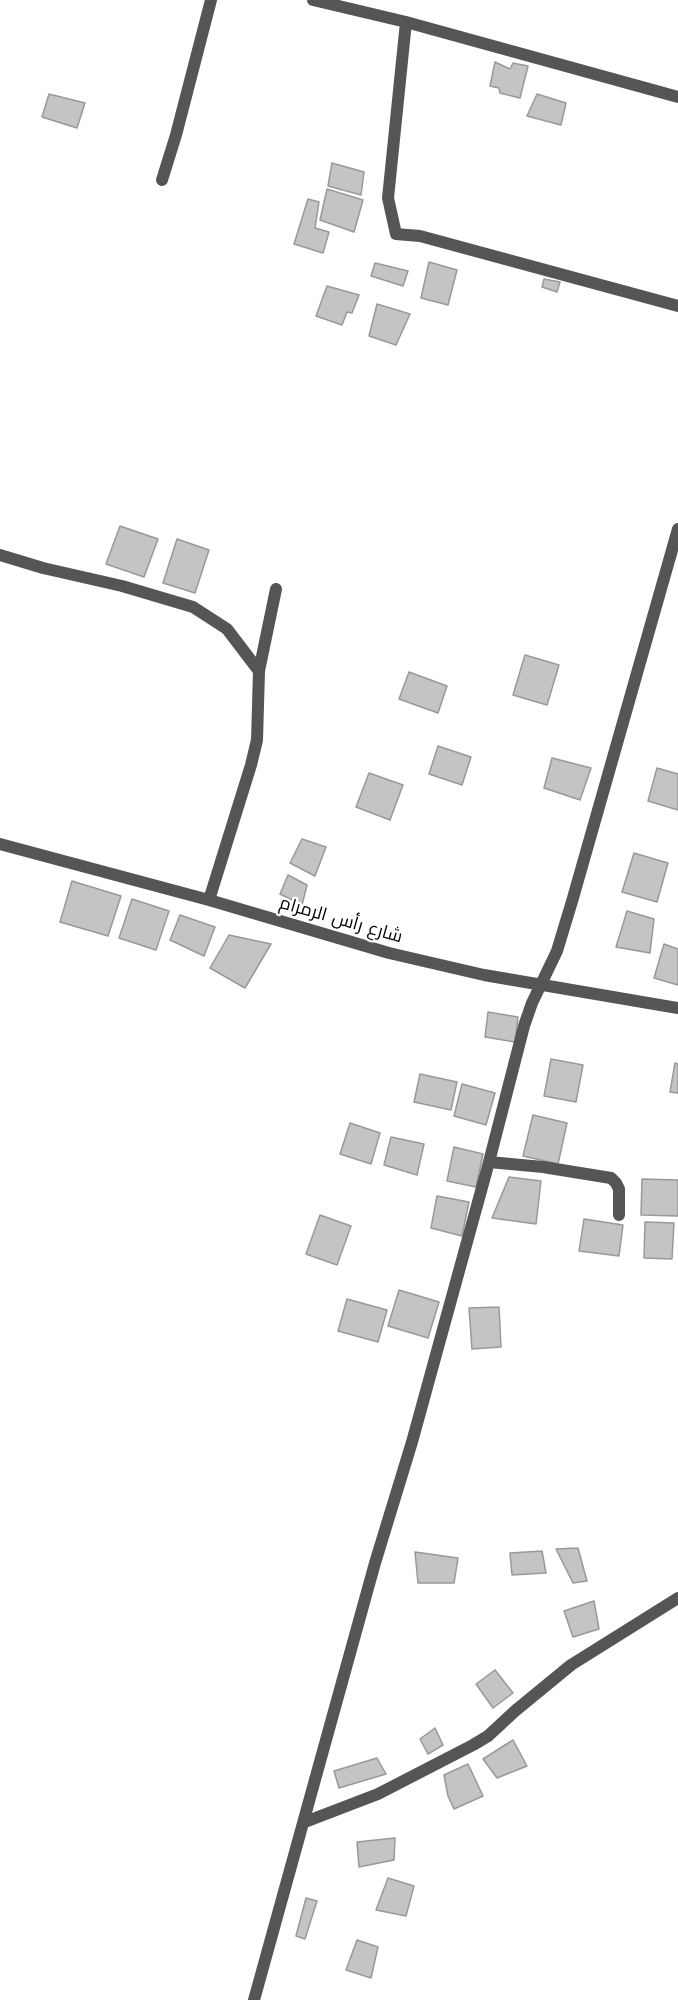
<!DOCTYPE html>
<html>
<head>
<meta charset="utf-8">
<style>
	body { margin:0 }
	canvas { display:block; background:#fff }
</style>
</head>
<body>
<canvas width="678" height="2000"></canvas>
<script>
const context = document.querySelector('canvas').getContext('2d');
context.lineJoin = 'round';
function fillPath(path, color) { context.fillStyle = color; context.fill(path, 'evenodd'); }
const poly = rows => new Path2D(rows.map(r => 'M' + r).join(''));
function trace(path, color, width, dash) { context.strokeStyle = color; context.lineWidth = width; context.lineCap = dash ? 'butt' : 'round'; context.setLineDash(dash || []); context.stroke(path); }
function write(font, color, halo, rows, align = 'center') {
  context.font = font + ' "Work Sans",Cairo,sans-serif'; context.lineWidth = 4.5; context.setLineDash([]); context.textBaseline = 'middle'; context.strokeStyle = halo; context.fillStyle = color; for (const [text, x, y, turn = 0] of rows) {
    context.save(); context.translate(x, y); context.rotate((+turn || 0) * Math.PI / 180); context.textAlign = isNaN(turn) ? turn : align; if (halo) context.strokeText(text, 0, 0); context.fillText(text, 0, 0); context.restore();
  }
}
const building = poly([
	[495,62,510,69,513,63,528,66,520,98,500,93,499,88,490,86,495,62],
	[49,94,85,103,77,128,42,117,49,94],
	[537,94,566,103,561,125,527,116,537,94],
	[332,163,364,172,361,195,328,186,332,163],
	[327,189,363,200,354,232,320,220,327,189],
	[308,199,319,202,315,228,329,232,323,253,294,244,308,199],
	[429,262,457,270,448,305,421,298,429,262],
	[375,263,408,271,403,286,371,276,375,263],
	[544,279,560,282,557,292,542,287,544,279],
	[327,286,359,295,352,313,347,312,342,325,316,316,327,286],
	[377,304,410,314,396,345,369,336,377,304],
	[120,526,158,539,144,577,106,564,120,526],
	[177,539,209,550,195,593,163,583,177,539],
	[525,655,559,665,547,705,513,695,525,655],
	[409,672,447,686,438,713,399,699,409,672],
	[438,746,471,757,462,785,429,774,438,746],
	[552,758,591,768,580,800,544,788,552,758],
	[657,768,678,774,678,810,648,801,657,768],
	[369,773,403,785,390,820,356,807,369,773],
	[302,839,326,847,315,876,290,863,302,839],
	[634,853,668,863,657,902,622,892,634,853],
	[288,875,307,885,302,905,280,894,288,875],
	[72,881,121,896,108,936,60,922,72,881],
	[132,899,169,911,156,950,119,938,132,899],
	[627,911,654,919,650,953,616,947,627,911],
	[180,915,215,927,204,956,170,940,180,915],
	[229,935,271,944,245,988,210,968,229,935],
	[664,944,678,949,678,985,654,978,664,944],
	[488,1012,518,1017,515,1042,485,1037,488,1012],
	[551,1059,583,1065,576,1102,544,1096,551,1059],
	[675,1063,678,1064,678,1093,670,1092,675,1063],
	[420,1074,457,1082,451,1110,414,1102,420,1074],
	[462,1084,495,1093,486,1125,454,1116,462,1084],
	[533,1115,567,1123,558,1164,523,1156,533,1115],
	[350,1123,380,1133,371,1164,340,1154,350,1123],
	[391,1137,424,1144,417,1175,384,1165,391,1137],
	[454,1147,483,1154,476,1187,447,1181,454,1147],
	[509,1177,541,1181,536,1224,492,1218,509,1177],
	[642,1179,678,1180,678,1216,641,1215,642,1179],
	[437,1196,469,1202,462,1236,431,1228,437,1196],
	[320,1215,351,1226,337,1265,306,1254,320,1215],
	[584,1219,623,1225,619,1256,579,1251,584,1219],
	[645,1222,674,1223,672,1259,644,1258,645,1222],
	[399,1290,439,1302,428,1338,388,1326,399,1290],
	[347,1299,387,1310,378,1342,338,1331,347,1299],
	[499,1307,501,1347,472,1349,469,1308,499,1307],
	[578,1548,587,1581,573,1583,556,1549,578,1548],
	[542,1551,546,1573,512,1575,510,1553,542,1551],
	[415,1552,458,1558,454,1583,418,1583,415,1552],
	[594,1601,599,1629,573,1637,564,1611,594,1601],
	[495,1670,513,1693,493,1708,476,1684,495,1670],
	[435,1728,443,1745,428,1754,420,1739,435,1728],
	[513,1740,527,1766,497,1778,483,1759,513,1740],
	[377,1758,386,1774,339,1788,334,1771,377,1758],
	[468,1764,483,1796,454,1809,448,1796,444,1775,468,1764],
	[395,1838,394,1860,359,1867,357,1842,395,1838],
	[388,1878,414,1886,406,1916,376,1910,388,1878],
	[306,1898,317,1901,305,1939,296,1936,306,1898],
	[357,1940,378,1947,371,1978,346,1970,357,1940]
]);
fillPath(building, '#c4c4c4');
trace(building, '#999', 1.5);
trace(poly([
	[313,0,406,22,678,97],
	[406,22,388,198,396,234,420,236,678,306],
	[162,180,176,135,211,0],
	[0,555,43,568,122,586,193,607,227,629,259,671],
	[0,844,209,900,389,953,484,975,678,1008],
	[209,900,251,765,257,740,259,671,276,589],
	[489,1162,543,1167,611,1178,616,1183,619,1189,619,1215],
	[305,1822,378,1794,473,1745,488,1736,515,1711,571,1665,678,1598],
	[254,2000,375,1563,412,1442,489,1162,524,1026,532,1003,557,951,573,898,678,529]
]), '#555', 12);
write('18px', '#000', '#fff', [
	["شارع رأس الرمرام",341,920,16]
]);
</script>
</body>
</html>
